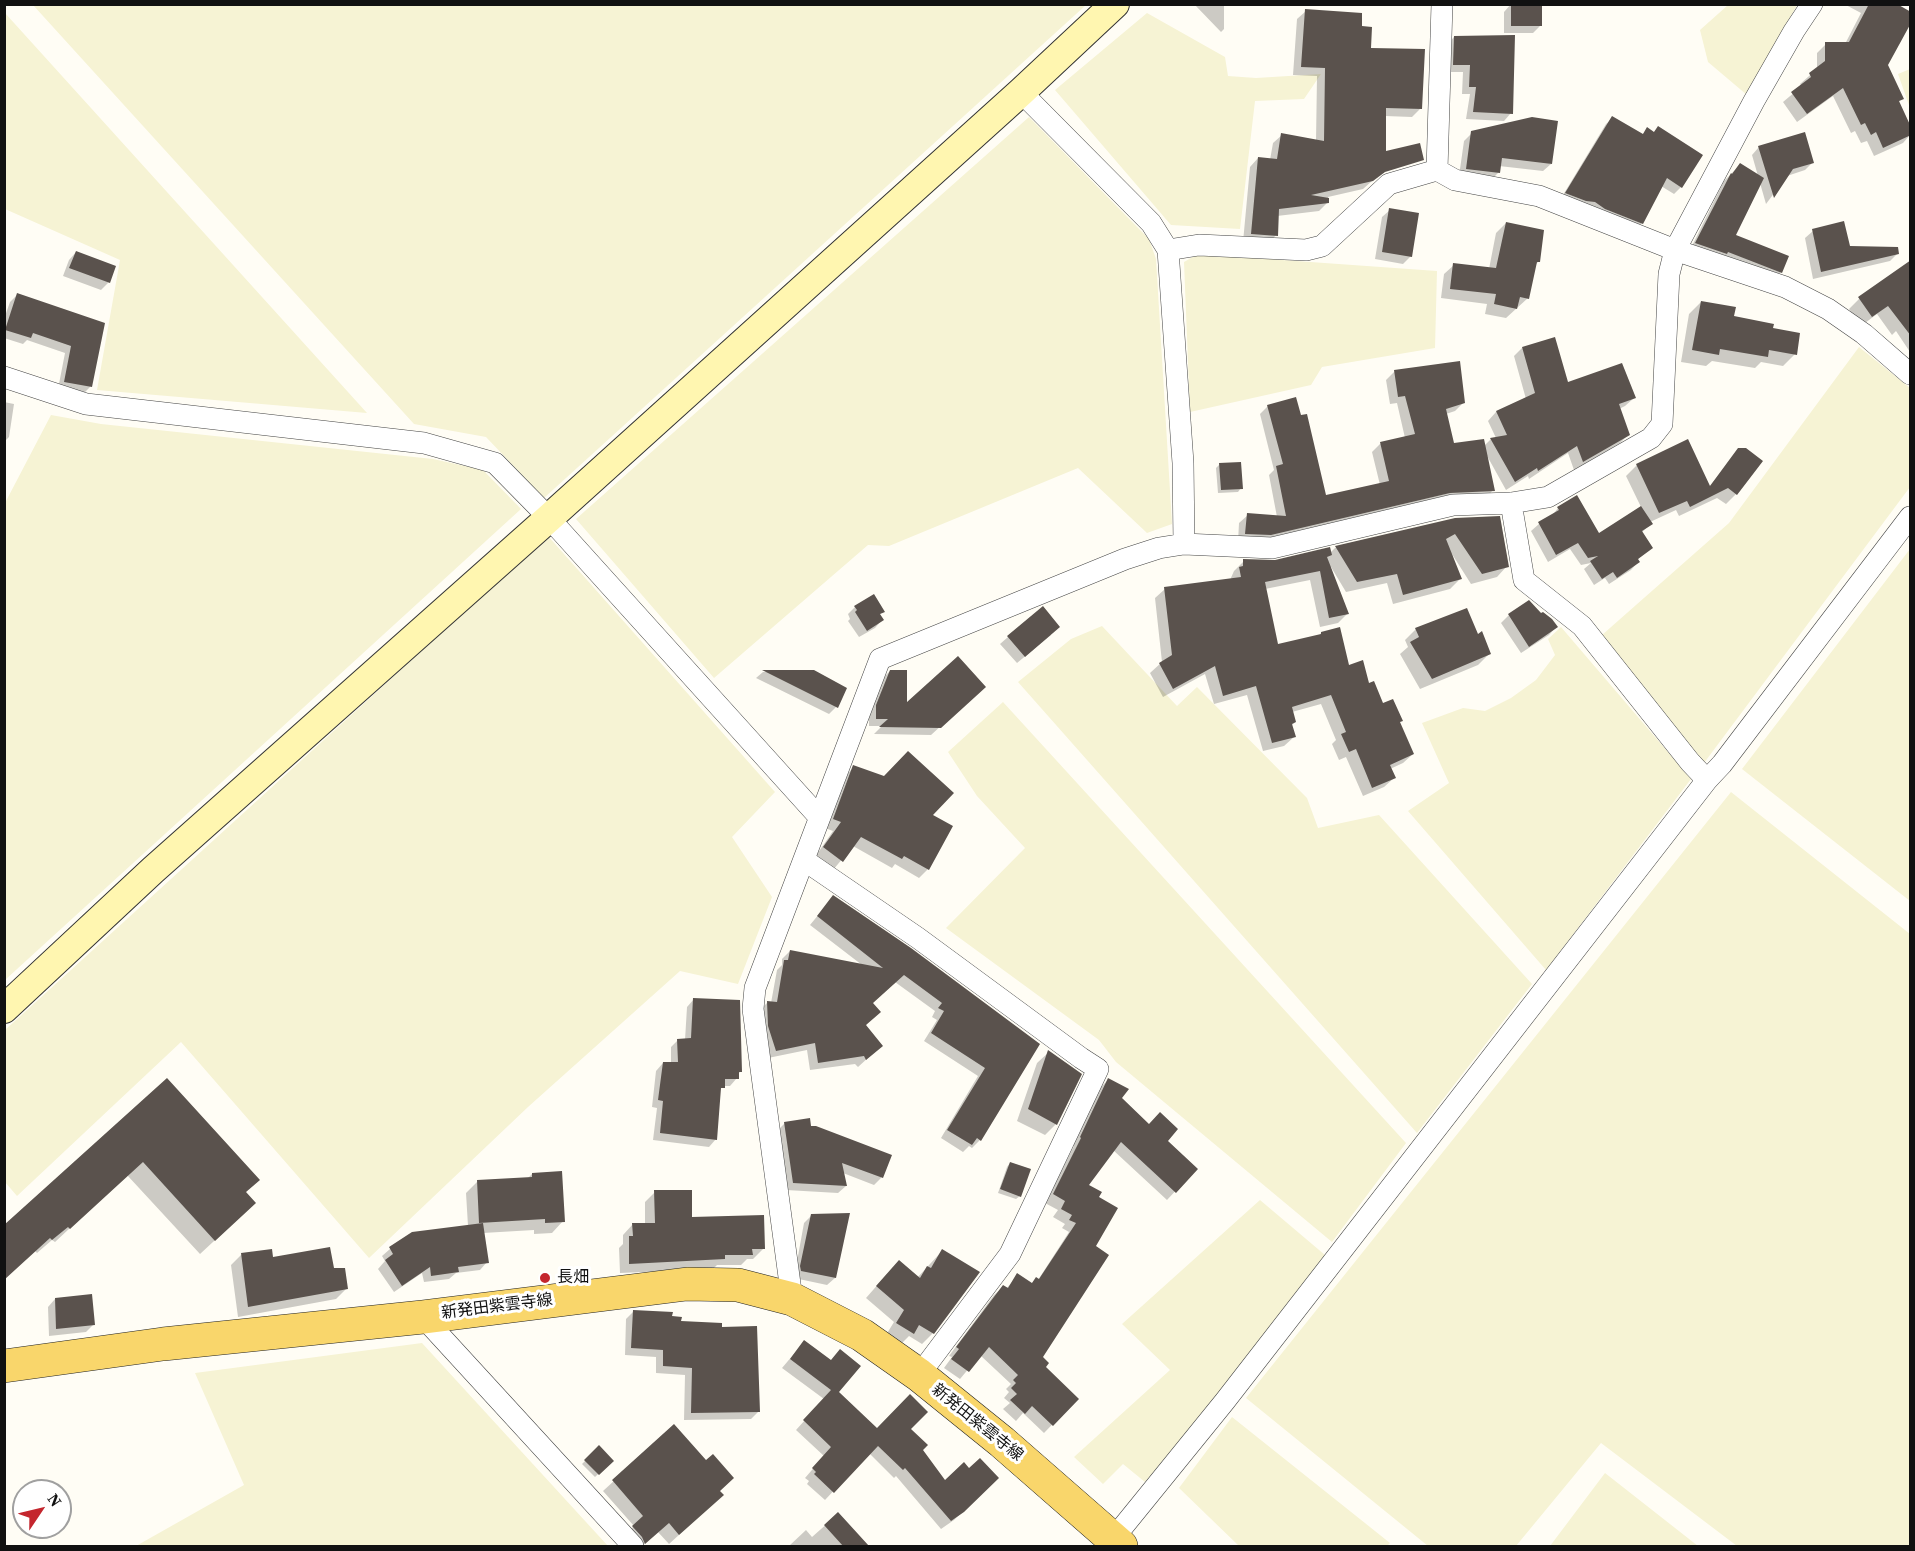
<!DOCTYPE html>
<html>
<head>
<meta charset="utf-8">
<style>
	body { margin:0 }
	#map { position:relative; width:1915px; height:1551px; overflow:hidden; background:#fffdf5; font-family:"Source Serif 4",serif }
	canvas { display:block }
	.frame { position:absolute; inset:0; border:6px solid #111; pointer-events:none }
	.north { position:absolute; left:12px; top:1479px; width:60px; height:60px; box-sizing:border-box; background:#fff; border:2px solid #a0a0a0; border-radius:50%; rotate:55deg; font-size:16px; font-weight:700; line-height:24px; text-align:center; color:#111 }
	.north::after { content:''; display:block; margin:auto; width:21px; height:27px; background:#c4262e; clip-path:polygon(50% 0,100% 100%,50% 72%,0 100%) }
</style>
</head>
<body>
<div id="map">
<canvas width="1915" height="1551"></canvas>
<div class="frame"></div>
<div class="north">N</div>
</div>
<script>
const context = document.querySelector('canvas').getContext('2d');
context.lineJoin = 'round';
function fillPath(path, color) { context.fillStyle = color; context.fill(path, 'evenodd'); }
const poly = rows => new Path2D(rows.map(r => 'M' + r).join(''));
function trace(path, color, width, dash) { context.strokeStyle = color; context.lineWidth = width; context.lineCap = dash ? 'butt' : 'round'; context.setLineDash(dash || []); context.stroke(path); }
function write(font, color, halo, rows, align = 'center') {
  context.font = font + ' "Source Serif 4","Noto Sans JP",serif'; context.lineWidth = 6; context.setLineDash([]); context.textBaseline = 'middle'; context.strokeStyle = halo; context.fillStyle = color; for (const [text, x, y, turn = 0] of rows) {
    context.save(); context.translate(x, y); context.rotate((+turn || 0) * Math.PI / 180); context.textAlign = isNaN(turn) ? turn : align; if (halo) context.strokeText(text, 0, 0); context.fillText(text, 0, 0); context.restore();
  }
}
fillPath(poly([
	[33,5,1086,5,544,498,486,437,414,424],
	[1728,5,1797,5,1747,95,1708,62,1700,30],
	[5,13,367,413,97,390,120,260,5,209],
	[1147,13,1225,57,1228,76,1256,78,1321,74,1304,99,1255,101,1240,229,1171,225,1055,90],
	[1910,69,1910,108,1898,74],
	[1029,117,1149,239,1156,259,1172,524,1147,533,1078,468,889,546,868,545,714,678,576,519],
	[1198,254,1437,271,1435,348,1322,367,1311,385,1190,412,1184,262],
	[1859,347,1910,388,1910,487,1704,763,1602,635,1729,523],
	[51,415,101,424,433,459,483,470,521,509,5,980,5,503],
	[548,536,775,792,732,837,772,897,738,984,680,971,528,1107,369,1258,181,1042,17,1196,5,1182,5,1030],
	[1910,549,1910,901,1742,769],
	[1102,626,1177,706,1197,687,1307,798,1318,828,1379,815,1532,984,1417,1133,1018,682,1071,639],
	[1561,627,1691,779,1546,970,1408,811,1449,783,1422,723,1463,708,1485,711,1511,698,1536,680,1555,655,1548,639],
	[1003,702,1406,1143,1332,1242,1116,1062,1099,1040,946,928,1025,848,977,796,948,752],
	[1731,792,1910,934,1910,1546,1737,1546,1601,1443,1516,1546,1428,1546,1246,1398],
	[1260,1200,1325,1255,1211,1403,1145,1482,1123,1464,1103,1484,1074,1457,1170,1370,1122,1324],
	[422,1343,608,1546,136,1546,244,1485,195,1373],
	[1232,1417,1390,1543,1387,1546,1239,1546,1179,1488],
	[1605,1473,1698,1546,1550,1546]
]), '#f6f3d4');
fillPath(poly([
	[1194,4,1224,4,1224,29,1221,32],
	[1511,4,1540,4,1540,26,1533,33,1504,33,1504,12],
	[1844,4,1893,4,1886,65,1902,98,1898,103,1910,135,1903,143,1874,156,1867,141,1861,143,1855,131,1851,133,1833,96,1797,122,1783,102,1802,86,1800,84,1817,69,1817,53,1826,44,1845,44,1861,13],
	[1306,11,1360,27,1370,49,1420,109,1412,117,1385,116,1372,181,1363,189,1328,197,1328,202,1319,211,1277,216,1276,235,1268,244,1243,242,1250,167,1258,158,1270,160,1273,143,1282,135,1316,141,1317,76,1293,75,1297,19],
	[1454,37,1511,113,1504,121,1466,119,1470,94,1462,94,1463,72,1446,72,1447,45],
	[1613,118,1642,135,1647,129,1653,133,1658,128,1681,187,1674,194,1661,186,1642,223,1635,230,1560,200,1606,124],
	[1472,133,1551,164,1543,171,1499,166,1499,172,1491,180,1459,176,1464,141],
	[1759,147,1812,163,1805,170,1787,176,1766,204,1760,183,1734,235,1781,272,1774,279,1690,250,1724,181,1740,165,1758,176,1752,155],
	[1390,210,1411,256,1403,264,1375,259,1382,217],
	[1506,223,1538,262,1535,265,1528,298,1506,318,1485,314,1487,304,1441,298,1444,274,1454,265,1489,269,1496,233],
	[1813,231,1849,248,1897,254,1890,261,1813,279,1805,238],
	[76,252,109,282,101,290,63,276,69,260],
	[1910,273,1910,352,1896,331,1892,335,1877,314,1861,326,1849,309,1859,299],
	[17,295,98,347,90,387,83,394,58,389,65,353,27,340,23,344,4,338,4,319,10,302],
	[1701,302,1732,318,1772,330,1795,354,1783,366,1761,362,1755,368,1712,361,1706,366,1681,362,1689,314],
	[1522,348,1567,384,1634,398,1625,406,1619,409,1628,435,1620,443,1574,470,1568,453,1529,479,1528,476,1506,490,1486,454,1493,490,1485,499,1261,543,1238,542,1239,523,1248,515,1277,517,1269,475,1274,470,1260,414,1268,406,1325,496,1380,485,1372,452,1380,444,1405,438,1397,403,1390,404,1386,380,1395,371,1464,402,1455,411,1446,414,1453,445,1484,446,1491,439,1496,438,1488,421,1496,412,1526,399,1514,356],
	[4,402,14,404,9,437,4,442],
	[1739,450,1736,494,1726,504,1717,498,1679,516,1676,510,1650,522,1651,524,1641,533,1651,548,1637,560,1638,562,1631,570,1609,584,1605,578,1594,585,1584,569,1591,563,1581,565,1570,549,1548,562,1531,531,1539,524,1551,517,1558,508,1577,497,1598,535,1641,507,1626,476,1637,465,1709,487],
	[1220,464,1241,488,1238,492,1218,493,1216,468],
	[1455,519,1507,566,1497,577,1471,584,1452,554,1460,579,1450,589,1393,604,1387,583,1346,592,1331,567,1330,568,1347,614,1338,623,1320,627,1310,580,1265,589,1276,646,1318,637,1321,633,1348,666,1368,685,1382,705,1399,723,1413,754,1403,763,1390,769,1394,778,1384,787,1363,796,1346,757,1339,760,1332,744,1336,740,1321,704,1292,712,1295,722,1291,726,1294,737,1284,746,1263,751,1247,695,1214,704,1205,674,1163,697,1150,673,1162,662,1155,598,1165,589,1230,580,1234,571,1244,561,1275,562,1330,553,1335,548],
	[1529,602,1556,627,1549,635,1521,653,1501,623,1509,615],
	[855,607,883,611,879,615,882,620,875,628,859,637,848,621,850,619,848,614],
	[1416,629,1477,636,1489,654,1478,665,1420,689,1400,654,1408,647,1405,640],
	[1051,635,1017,663,1000,644,1008,637],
	[814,671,836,707,829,714,756,678,763,672],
	[890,671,905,705,976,694,931,735,874,734,882,726,869,726,869,714,882,679],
	[854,767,931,815,928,869,919,878,895,864,892,868,853,846,833,870,815,857,833,831,825,828,845,776],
	[833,897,1038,1044,980,1140,972,1148,969,1146,963,1152,941,1138,978,1076,924,1041,937,1020,932,1017,935,1011,895,982,871,1004,865,1026,881,1046,858,1067,855,1064,810,1070,807,1050,768,1058,759,1011,767,1003,771,1003,777,970,782,965,782,959,790,951,862,965,810,925],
	[694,999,741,1071,737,1075,737,1078,730,1086,723,1086,719,1091,716,1139,709,1147,653,1140,657,1108,652,1107,656,1071,663,1063,671,1064,671,1047,678,1040,685,1040,687,1007],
	[1049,1052,1056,1124,1045,1135,1017,1121,1037,1063],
	[166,1080,245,1193,240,1217,200,1254,127,1175,55,1242,52,1240,37,1253,35,1251],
	[1108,1080,1120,1098,1196,1169,1167,1200,1113,1150,1087,1185,1097,1198,1094,1246,1041,1357,1043,1367,1077,1399,1044,1433,1023,1413,1016,1421,1003,1409,1010,1403,1004,1398,1009,1392,1006,1389,1011,1384,980,1355,960,1379,944,1368,952,1357,949,1356,994,1295,1003,1287,1006,1289,1018,1275,1031,1284,1036,1279,1038,1280,1069,1232,1062,1228,1065,1224,1053,1217,1058,1210,1045,1203,1074,1146,1073,1145,1100,1088],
	[785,1123,810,1128,890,1156,881,1178,874,1185,843,1173,846,1186,838,1193,786,1190,777,1131],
	[1010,1163,1020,1196,1016,1199,998,1193,1007,1167],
	[532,1174,563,1221,552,1233,534,1234,534,1230,483,1233,487,1262,480,1270,456,1273,449,1279,424,1282,422,1273,394,1292,378,1269,385,1261,382,1256,390,1249,412,1234,468,1226,466,1193,477,1182,527,1179],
	[655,1192,691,1218,764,1248,753,1259,747,1259,741,1265,717,1265,713,1269,620,1273,619,1248,623,1244,623,1235,633,1224,645,1224,645,1202],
	[812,1215,835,1278,827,1285,794,1278,804,1223],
	[942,1251,933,1333,922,1344,909,1336,902,1343,886,1335,894,1322,866,1298,888,1273,917,1278],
	[241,1255,332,1270,346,1289,336,1299,238,1317,231,1265],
	[55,1299,94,1324,86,1332,49,1336,48,1307],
	[634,1311,671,1318,680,1323,721,1328,758,1412,751,1419,684,1420,685,1375,656,1373,656,1357,625,1355,626,1319],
	[804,1342,837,1392,877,1430,909,1429,921,1450,945,1482,969,1470,997,1478,954,1520,941,1529,896,1476,894,1478,869,1453,825,1500,807,1484,809,1481,805,1478,824,1456,796,1430,824,1399,782,1368],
	[674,1426,719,1491,712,1505,669,1544,658,1532,642,1546,623,1537,634,1526,603,1491],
	[599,1447,612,1461,595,1477,582,1464],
	[838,1514,867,1546,789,1546,806,1530,812,1537]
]), '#0003');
fillPath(poly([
	[1511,4,1542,4,1542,26,1511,26],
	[1869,4,1897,4,1911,12,1911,23,1888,65,1904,99,1899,101,1911,127,1911,135,1883,148,1876,132,1871,135,1865,123,1861,125,1843,88,1807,114,1791,92,1811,77,1809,73,1825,61,1825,42,1849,42],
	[1305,9,1362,13,1362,26,1372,27,1371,48,1425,49,1422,109,1386,108,1386,151,1420,143,1424,160,1385,172,1373,181,1311,195,1329,198,1329,203,1279,209,1278,236,1251,234,1258,157,1277,159,1281,133,1324,141,1325,68,1301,67],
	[1515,35,1513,114,1473,112,1476,87,1469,87,1470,65,1453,65,1454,36],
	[1612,116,1643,134,1647,127,1654,132,1658,126,1703,155,1682,188,1667,178,1643,224,1605,209,1595,202,1586,201,1565,193],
	[1532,117,1558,121,1552,164,1502,158,1500,173,1466,169,1471,131],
	[1805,132,1814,163,1793,169,1774,198,1758,146],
	[1740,163,1764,178,1736,235,1789,256,1782,273,1728,252,1727,254,1695,243,1731,173,1732,174],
	[1389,208,1419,213,1412,257,1382,252],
	[1844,221,1850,246,1898,247,1899,254,1821,272,1812,229],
	[1506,222,1544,230,1540,262,1537,262,1529,299,1520,297,1517,309,1494,304,1496,294,1450,289,1453,263,1496,268],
	[76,251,116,266,110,283,69,268],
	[1911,260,1911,336,1888,306,1872,317,1858,297],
	[17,293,105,323,92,387,64,382,71,346,33,333,31,338,5,330],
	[1701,301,1736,307,1734,316,1774,324,1773,328,1800,333,1797,355,1769,350,1768,357,1720,349,1719,355,1692,350],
	[1555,337,1568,382,1622,363,1636,398,1619,404,1630,435,1583,462,1577,446,1538,471,1537,468,1515,482,1490,438,1507,435,1496,411,1535,393,1522,347],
	[1460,361,1465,403,1446,409,1454,443,1484,439,1495,491,1450,493,1271,535,1245,534,1247,513,1286,516,1276,466,1283,464,1267,405,1296,397,1301,415,1307,414,1326,495,1389,481,1380,442,1415,434,1405,396,1398,397,1394,370],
	[1688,439,1710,486,1738,448,1746,448,1763,461,1737,495,1728,488,1690,507,1687,501,1659,513,1636,464],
	[1241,462,1243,489,1221,490,1219,463],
	[1577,495,1599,533,1641,506,1653,524,1642,531,1653,548,1638,559,1640,562,1617,578,1613,572,1602,579,1590,561,1598,556,1588,558,1578,543,1556,555,1538,522,1559,510,1557,507],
	[1500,516,1509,567,1482,574,1455,534,1446,539,1462,579,1403,595,1397,574,1357,582,1335,546,1455,518],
	[1330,547,1332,555,1327,557,1349,614,1329,618,1320,571,1265,582,1278,644,1321,634,1321,632,1340,627,1349,665,1363,660,1369,683,1374,681,1383,703,1393,699,1403,721,1400,722,1414,754,1390,765,1396,778,1372,788,1356,749,1349,752,1341,734,1346,732,1331,695,1292,707,1296,722,1292,724,1296,737,1272,743,1256,686,1223,696,1215,666,1173,689,1159,663,1172,655,1164,587,1241,577,1239,567,1243,566,1243,559,1275,560],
	[874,594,885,612,880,614,884,620,867,631,855,612,857,610,854,606],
	[1529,600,1541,613,1543,612,1552,619,1558,627,1529,647,1508,614],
	[1043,606,1060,627,1025,657,1007,636],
	[1467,608,1478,634,1482,631,1491,654,1432,679,1410,642,1419,637,1415,628],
	[958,656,986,687,941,728,879,727,888,719,876,719,876,705,890,670,907,670,907,702],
	[762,670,814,670,847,688,838,708],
	[908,751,954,793,933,815,953,826,929,870,904,856,902,859,861,837,843,862,823,847,841,822,833,819,853,765,884,776],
	[833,895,911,948,1040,1044,981,1141,977,1138,972,1145,947,1130,985,1068,931,1033,944,1011,938,1008,942,1003,904,975,873,1003,881,1012,866,1025,883,1046,866,1060,864,1056,818,1063,815,1043,776,1051,768,1026,767,1001,777,1002,784,960,788,960,790,950,883,968,817,916],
	[693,998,740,1000,742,1072,739,1072,739,1079,725,1079,725,1088,721,1088,717,1140,660,1133,663,1101,658,1100,663,1062,678,1062,677,1039,691,1038],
	[1048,1050,1082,1074,1057,1125,1028,1109],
	[167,1078,260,1180,246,1192,256,1203,215,1241,143,1162,70,1229,68,1227,52,1240,50,1238,4,1280,4,1225],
	[1108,1078,1129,1089,1122,1098,1149,1124,1160,1112,1178,1129,1168,1141,1198,1169,1176,1193,1121,1142,1089,1185,1102,1192,1099,1197,1118,1208,1096,1246,1109,1255,1043,1357,1049,1363,1046,1367,1079,1399,1053,1426,1032,1406,1025,1414,1010,1400,1017,1394,1011,1388,1016,1383,1013,1380,1018,1375,989,1347,969,1372,951,1359,959,1349,956,1347,1003,1285,1008,1288,1017,1273,1032,1283,1036,1277,1039,1279,1076,1223,1069,1220,1072,1215,1061,1209,1065,1201,1053,1194,1081,1138,1080,1137],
	[810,1118,811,1126,816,1126,892,1155,883,1178,842,1163,847,1186,793,1183,784,1122],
	[1010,1162,1031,1169,1021,1197,1000,1189],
	[562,1171,565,1222,545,1223,545,1219,479,1223,477,1180,532,1177,532,1173],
	[654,1190,692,1190,692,1217,764,1215,765,1249,752,1249,753,1255,725,1255,725,1259,629,1264,629,1236,633,1236,632,1223,655,1223],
	[850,1213,836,1278,801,1271,800,1266,811,1214],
	[483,1223,489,1263,458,1267,459,1272,431,1276,430,1267,402,1286,385,1260,393,1254,389,1247,412,1232],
	[330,1247,334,1268,345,1268,348,1289,248,1307,241,1253,272,1249,273,1257],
	[942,1249,980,1272,934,1334,919,1325,914,1334,896,1323,904,1310,876,1286,899,1260,920,1278,927,1266,931,1268],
	[92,1294,95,1325,56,1329,55,1298],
	[633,1310,673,1312,672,1316,682,1317,681,1321,722,1323,722,1327,757,1326,760,1412,691,1413,692,1368,663,1366,663,1350,631,1348],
	[804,1340,831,1360,840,1349,861,1366,839,1392,877,1428,910,1394,928,1412,911,1429,928,1445,923,1450,945,1480,964,1462,969,1468,980,1458,999,1478,964,1512,951,1521,905,1468,903,1470,878,1446,834,1493,814,1474,816,1472,812,1468,831,1447,803,1420,831,1390,790,1359],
	[674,1424,706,1460,713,1454,734,1478,720,1491,724,1495,679,1535,669,1523,645,1544,642,1537,632,1526,643,1516,612,1480],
	[599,1445,614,1461,599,1475,584,1460],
	[838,1512,869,1546,843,1546,824,1525]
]), '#5a524d');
const street = poly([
	[1021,92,1151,223,1168,250,1183,463,1184,544],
	[1437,170,1442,4],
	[1168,250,1199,245,1306,250,1322,246,1389,184,1437,170,1455,180,1539,196,1675,250,1785,287,1828,309,1864,334,1910,374],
	[4,377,86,404,424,443,495,463,549,518,819,817],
	[1511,503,1524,580,1582,626,1690,762,1707,780],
	[804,860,918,938,1081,1058,1098,1069,1010,1254,919,1375],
	[792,1299,753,1009,755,988,880,659,1125,559,1159,548,1184,544,1272,548,1453,505,1511,503,1548,497,1651,438,1662,424,1669,274,1675,250,1754,101,1794,31,1812,4],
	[423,1317,633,1546],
	[1113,1539,1225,1401,1707,780,1722,764,1910,517]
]);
const secondary = poly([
	[4,1009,153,870,549,518,1021,92,1115,4]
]);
const primary = poly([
	[4,1366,163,1344,423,1317,687,1284,738,1285,792,1299,862,1335,919,1375,1002,1442,1121,1546]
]);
trace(street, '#444', 22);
trace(secondary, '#333', 30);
trace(primary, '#222', 34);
trace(street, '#fff', 21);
trace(secondary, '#fff6b0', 28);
trace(primary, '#f9d66b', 33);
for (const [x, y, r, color] of [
	[545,1278,6,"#c4262e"]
]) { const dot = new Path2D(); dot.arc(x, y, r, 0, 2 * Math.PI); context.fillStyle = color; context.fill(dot); trace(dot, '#fff', 2); }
write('16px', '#111', '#fff', [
	["長畑",557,1278]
], 'left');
write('16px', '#111', '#fff', [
	["新発田紫雲寺線",497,1307,-7],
	["新発田紫雲寺線",977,1423,39]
]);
</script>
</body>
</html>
